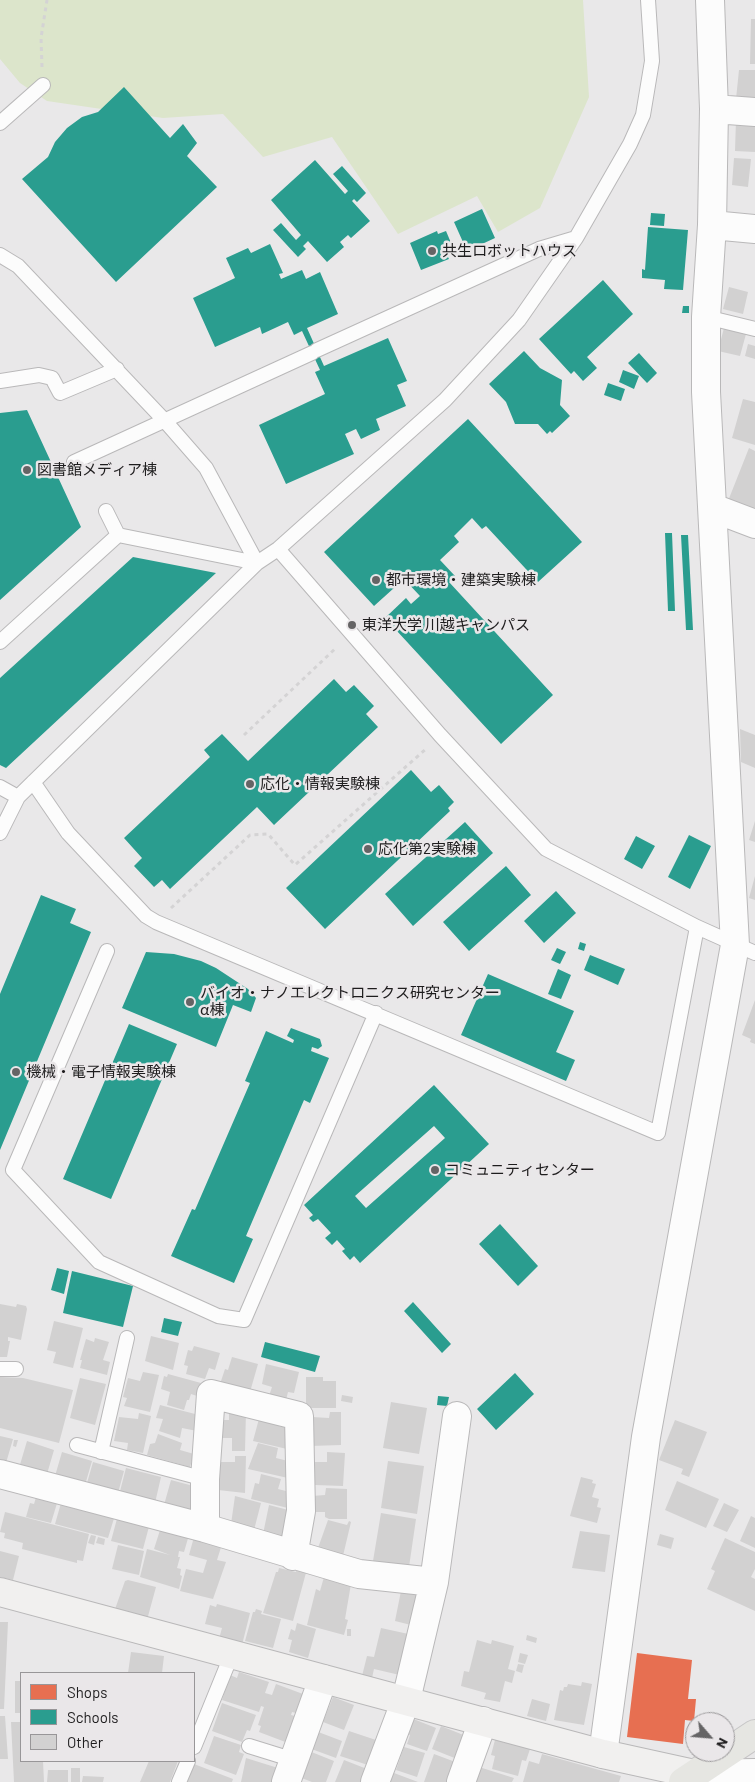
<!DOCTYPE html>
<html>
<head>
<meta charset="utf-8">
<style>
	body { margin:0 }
	#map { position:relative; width:755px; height:1782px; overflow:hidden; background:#e9e8e9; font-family:Barlow,sans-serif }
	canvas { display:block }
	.legend { position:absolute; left:20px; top:1672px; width:175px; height:90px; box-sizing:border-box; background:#eae7e9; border:1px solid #989698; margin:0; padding:6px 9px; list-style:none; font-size:15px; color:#1e1d1e }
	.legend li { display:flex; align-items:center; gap:10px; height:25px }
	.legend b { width:25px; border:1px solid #989698 }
	.north { position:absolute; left:685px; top:1712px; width:50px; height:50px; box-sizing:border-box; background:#eae7e9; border:1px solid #989698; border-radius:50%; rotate:117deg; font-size:14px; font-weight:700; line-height:20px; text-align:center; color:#1e1d1e }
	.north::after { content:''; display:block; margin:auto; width:18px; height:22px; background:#656465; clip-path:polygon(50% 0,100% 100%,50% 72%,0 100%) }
</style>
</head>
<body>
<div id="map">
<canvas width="755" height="1782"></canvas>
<ul class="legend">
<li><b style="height:14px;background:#e76f51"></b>Shops</li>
<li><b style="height:14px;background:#2a9d8f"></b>Schools</li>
<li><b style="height:14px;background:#d2d1d1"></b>Other</li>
</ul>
<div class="north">N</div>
</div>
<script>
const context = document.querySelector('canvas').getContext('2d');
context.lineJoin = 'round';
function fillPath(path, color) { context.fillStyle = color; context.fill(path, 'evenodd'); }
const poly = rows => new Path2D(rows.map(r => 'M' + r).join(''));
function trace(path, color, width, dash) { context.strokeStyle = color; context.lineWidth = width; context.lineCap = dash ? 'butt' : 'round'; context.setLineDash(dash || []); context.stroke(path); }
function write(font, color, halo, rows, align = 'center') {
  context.font = font + ' Barlow,"Noto Sans JP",sans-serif'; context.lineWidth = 5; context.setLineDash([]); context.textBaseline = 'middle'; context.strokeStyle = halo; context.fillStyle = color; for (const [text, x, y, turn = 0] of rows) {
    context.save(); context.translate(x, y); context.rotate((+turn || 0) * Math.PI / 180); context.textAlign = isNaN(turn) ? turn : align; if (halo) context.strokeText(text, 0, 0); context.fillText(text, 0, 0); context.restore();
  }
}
fillPath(poly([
	[0,0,583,0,589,97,540,208,498,232,477,196,398,234,332,137,263,157,223,114,163,118,47,101,20,83,0,59]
]), '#dce5cb');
fillPath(poly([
	[637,1653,692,1660,688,1699,696,1699,694,1721,685,1720,683,1744,627,1737]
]), '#e76f51');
fillPath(poly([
	[124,87,170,138,183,124,197,143,187,156,217,187,116,282,22,179,48,157,55,142,67,128,82,117,98,112],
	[315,160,345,194,348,191,333,174,342,166,366,193,357,202,354,199,352,201,370,221,351,238,348,235,340,242,344,247,327,262,308,241,303,246,306,249,298,257,273,230,281,223,296,240,301,235,271,200],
	[482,209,495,238,467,251,454,222],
	[651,213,665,214,664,226,650,225],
	[648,227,688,230,683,290,664,289,665,280,642,278,642,269,645,270],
	[437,231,438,234,446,231,454,250,446,253,449,259,421,270,410,243],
	[270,244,283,273,279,274,281,279,302,270,306,279,320,272,338,314,307,328,324,366,388,338,407,381,397,385,406,406,376,419,380,430,361,439,356,429,345,434,354,454,286,484,259,425,325,394,315,372,320,370,302,331,294,335,288,322,262,334,260,327,215,347,193,298,235,278,226,258,248,248,251,253],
	[603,280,633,314,587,357,597,368,583,381,574,371,571,374,539,339],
	[683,306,689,306,689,313,682,313],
	[524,351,540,368,562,380,560,405,570,416,552,433,550,431,547,434,538,424,515,424,506,402,489,384],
	[639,353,657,373,647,383,628,363],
	[623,370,639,376,634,389,619,382],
	[608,383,625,389,621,401,604,395],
	[27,410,81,527,0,600,0,413],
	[468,419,582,542,538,582,486,526,482,529,472,518,454,536,459,542,440,560,455,576,449,582,553,695,501,744,385,618,406,598,411,604,420,596,404,579,374,606,324,552],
	[665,533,672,533,675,611,668,611],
	[681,535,688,535,693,630,686,630],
	[133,557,216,573,6,768,0,765,0,678],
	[334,679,346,692,354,685,374,706,366,714,378,727,274,825,257,807,170,889,162,880,154,887,134,866,142,858,124,838,210,757,204,750,222,734,248,761],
	[411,770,431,792,439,785,454,802,448,808,450,811,325,929,286,888],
	[465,822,493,853,413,926,385,894],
	[689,835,711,846,690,889,668,877],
	[636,836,655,846,642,869,624,859],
	[506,866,531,895,469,951,443,922],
	[556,891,576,913,544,943,524,921],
	[41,895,76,909,70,923,91,932,0,1150,0,994],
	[580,942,586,944,584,951,578,949],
	[557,948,566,952,560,964,551,960],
	[146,952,174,954,201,961,216,968,248,989,256,998,251,1012,233,1005,216,1047,122,1008],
	[590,955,625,969,618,985,584,970],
	[558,969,571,975,561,999,548,994],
	[488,974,574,1011,556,1052,575,1060,566,1081,461,1035],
	[129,1024,177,1044,111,1199,63,1179],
	[291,1028,320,1039,322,1046,318,1049,312,1047,311,1051,329,1058,310,1103,304,1100,246,1236,253,1239,234,1283,171,1256,192,1209,195,1210,250,1083,245,1081,266,1031,293,1043,294,1040,287,1036],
	[434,1085,489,1144,360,1263,354,1256,350,1260,342,1251,345,1249,337,1240,332,1245,325,1238,331,1233,318,1219,313,1222,309,1218,313,1215,304,1205],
	[434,1126,445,1138,366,1208,355,1196],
	[500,1224,538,1266,518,1286,479,1244],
	[57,1268,69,1271,64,1294,51,1290],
	[72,1271,133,1286,123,1327,63,1313],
	[413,1302,451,1344,442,1353,404,1311],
	[164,1318,182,1322,178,1336,161,1332],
	[265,1342,320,1356,315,1372,261,1357],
	[515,1373,534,1394,496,1430,477,1409],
	[438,1396,449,1397,447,1406,437,1405]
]), '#2a9d8f');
fillPath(poly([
	[751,19,755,19,755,64,750,64],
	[739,70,755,70,755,100,736,99],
	[736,120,755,120,755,152,735,151],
	[734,158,751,159,748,187,732,185],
	[729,287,748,292,743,314,723,309],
	[724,328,746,334,740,356,718,351],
	[748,344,755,346,755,359,745,356],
	[743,399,755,402,755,445,732,438],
	[749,448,755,451,755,512,728,501],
	[740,729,755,735,755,768,741,762],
	[755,821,755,842,749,840],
	[755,876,755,900,749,898],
	[755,1000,755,1044,750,1042,751,1039,742,1035],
	[0,1304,16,1307,17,1304,26,1306,27,1309,21,1340,8,1337,8,1341,10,1341,7,1357,0,1357],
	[54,1321,83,1328,73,1368,53,1363,56,1352,47,1350],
	[151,1336,179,1343,173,1370,145,1361],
	[95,1338,109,1342,103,1360,110,1362,107,1375,80,1368,82,1360,80,1360,86,1339,94,1342],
	[194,1346,220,1353,215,1370,209,1368,205,1379,186,1374,188,1366,184,1365,188,1350,192,1351],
	[232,1357,258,1364,250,1392,220,1384,225,1369,228,1370],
	[266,1364,299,1372,294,1393,288,1392,286,1400,269,1396,272,1387,262,1384],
	[143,1372,159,1375,150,1412,124,1406,127,1398,123,1397,128,1378,140,1381],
	[168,1374,201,1383,197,1396,191,1394,189,1400,187,1400,184,1410,167,1405,170,1392,161,1389,164,1376,167,1377],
	[0,1377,23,1378,73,1390,59,1443,0,1428],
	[306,1377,323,1377,323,1381,336,1381,336,1408,306,1408],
	[80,1378,106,1384,95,1425,70,1418],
	[342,1395,353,1397,352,1403,341,1401],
	[391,1402,427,1408,419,1454,383,1448],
	[160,1405,199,1415,197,1431,182,1428,180,1438,159,1431,163,1419,156,1418],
	[229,1410,246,1411,245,1451,232,1451,232,1438,219,1438,219,1420,229,1420],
	[330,1412,341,1412,341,1445,310,1446,312,1417,329,1418],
	[139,1413,151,1416,143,1453,127,1450,128,1443,114,1441,119,1417,138,1419],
	[260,1415,281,1420,279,1426,292,1429,287,1449,253,1441],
	[675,1420,707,1432,689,1477,681,1474,683,1469,659,1460],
	[158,1434,182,1443,180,1450,194,1454,190,1467,147,1455,150,1444,155,1443],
	[0,1436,13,1439,6,1463,0,1461],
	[14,1440,18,1440,16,1447,13,1446],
	[27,1441,54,1450,47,1474,19,1468],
	[258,1443,278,1448,276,1458,292,1462,288,1478,248,1469],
	[62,1452,92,1461,85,1485,55,1476],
	[327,1452,345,1453,343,1486,315,1485,315,1475,312,1475,313,1462,327,1462],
	[235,1456,246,1456,245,1493,218,1490,218,1462,235,1462],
	[388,1461,424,1466,417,1514,381,1508],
	[93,1462,124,1471,118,1493,87,1483],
	[126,1468,161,1477,155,1503,119,1495],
	[261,1474,281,1479,278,1489,290,1492,288,1508,251,1499,255,1483,259,1484],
	[581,1477,593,1480,592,1483,596,1484,592,1497,599,1499,597,1507,601,1508,597,1523,570,1516],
	[171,1480,197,1487,190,1514,164,1505],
	[677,1481,719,1499,706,1528,665,1510],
	[326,1488,347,1489,347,1519,329,1519,325,1517,325,1512,315,1512,312,1496,325,1495],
	[37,1494,58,1500,51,1523,26,1517,30,1503,34,1504],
	[235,1496,261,1503,254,1530,231,1524],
	[61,1503,115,1515,108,1538,55,1524],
	[724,1503,739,1510,727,1532,713,1526],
	[269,1505,292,1511,285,1539,263,1534],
	[5,1512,89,1534,83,1561,77,1560,77,1563,22,1549,23,1543,4,1538,5,1533,0,1532],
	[381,1513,416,1519,409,1567,373,1561],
	[118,1515,150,1523,143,1549,111,1541],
	[751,1516,755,1518,755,1548,740,1541],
	[328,1520,347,1525,349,1521,351,1522,342,1560,318,1548],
	[161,1527,189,1535,184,1552,179,1551,178,1557,180,1557,177,1568,181,1569,180,1575,182,1576,179,1589,140,1577,147,1549,170,1555,154,1549],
	[580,1531,610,1535,605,1572,572,1568],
	[660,1534,674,1538,671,1549,657,1545],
	[91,1535,96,1536,94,1545,88,1543],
	[98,1537,105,1539,104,1545,96,1543],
	[194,1537,223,1541,217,1560,226,1562,213,1599,180,1591,186,1569,203,1573,207,1560,189,1555],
	[725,1538,755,1552,755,1569,751,1577,755,1579,755,1611,707,1589,715,1571,711,1569],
	[118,1545,144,1551,139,1575,112,1569],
	[0,1551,19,1556,13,1580,0,1577],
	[297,1567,307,1569,293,1621,263,1613,276,1572,278,1572,279,1568,296,1572],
	[324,1577,351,1584,345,1619,348,1620,344,1635,307,1625,316,1589,320,1591],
	[128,1580,156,1587,147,1620,114,1612,125,1581],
	[402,1586,422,1590,419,1627,395,1621],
	[217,1604,250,1613,242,1645,219,1639,222,1628,205,1624,210,1605,216,1607],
	[256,1609,262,1611,261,1614,281,1619,273,1648,245,1641,253,1612,255,1612],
	[0,1622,8,1622,4,1709,0,1709],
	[297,1623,316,1629,308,1658,289,1652,292,1640,288,1639,291,1629,295,1631],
	[381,1628,413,1635,404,1676,374,1669,372,1678,362,1676,367,1656,374,1657],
	[347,1629,351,1629,351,1636,347,1636],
	[527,1635,537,1638,536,1643,526,1640],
	[477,1640,491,1644,492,1640,514,1646,508,1669,515,1671,512,1683,505,1681,500,1702,484,1699,486,1693,461,1686,464,1671,469,1672],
	[131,1652,164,1656,162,1673,128,1673],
	[520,1653,528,1655,525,1664,518,1662],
	[518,1664,524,1665,522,1673,516,1671],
	[239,1672,269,1682,265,1693,272,1695,276,1684,303,1694,296,1713,292,1712,291,1715,295,1716,292,1723,295,1724,288,1743,259,1732,261,1726,258,1725,264,1707,261,1706,259,1712,222,1700,230,1675,237,1678],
	[15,1681,21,1681,21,1713,15,1713],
	[582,1682,592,1684,584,1725,554,1720,560,1690,563,1691,564,1687,567,1687,568,1684,581,1686],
	[333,1697,354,1705,344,1730,323,1722],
	[532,1699,550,1704,546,1721,527,1716],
	[222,1703,256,1715,250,1731,247,1730,242,1742,212,1731],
	[0,1716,5,1716,8,1759,0,1759],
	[411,1718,436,1728,427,1751,407,1744,410,1735,405,1733],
	[11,1722,21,1722,21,1761,43,1761,44,1782,14,1782],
	[441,1726,466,1736,457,1759,432,1749],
	[313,1730,342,1741,336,1758,306,1747],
	[349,1731,376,1740,368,1765,340,1756],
	[214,1736,241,1745,239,1752,244,1754,236,1775,204,1763],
	[495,1740,530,1749,526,1761,522,1760,518,1776,492,1769,495,1756,491,1755],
	[404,1747,425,1753,417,1777,396,1770],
	[309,1751,334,1761,326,1782,312,1782,299,1777],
	[434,1754,458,1763,451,1782,424,1782],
	[542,1754,621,1776,619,1782,523,1782,529,1761,539,1764],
	[246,1758,278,1768,273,1782,241,1782],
	[344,1760,367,1769,361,1782,335,1782],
	[149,1761,178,1761,170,1782,140,1782],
	[194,1764,233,1779,232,1782,187,1782],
	[479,1767,514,1778,512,1782,474,1782],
	[71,1768,80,1768,80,1782,71,1782],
	[48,1770,68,1770,68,1782,47,1782],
	[386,1770,418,1782,382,1782],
	[83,1776,104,1777,103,1782,82,1782]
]), '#d2d1d1');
const lane = poly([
	[0,123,43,85],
	[0,255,18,266,165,421,206,468,257,563],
	[706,317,755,329],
	[317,350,539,249,576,238],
	[0,381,39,375,52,378,60,393,117,369],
	[74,462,312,353],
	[106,511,118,535,257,563],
	[278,549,440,735,546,849,697,927,755,953],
	[0,642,118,535],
	[33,782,68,833,146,916,156,922,658,1133,697,927],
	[0,787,18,797],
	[0,833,18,797,257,563,278,549,445,400,519,320,576,238,630,144,643,115,652,61,648,0],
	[107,951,13,1170,99,1262,218,1316,244,1320,376,1013],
	[0,1369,16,1369],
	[77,1445,205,1479],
	[101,1452,127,1338],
	[249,1746,294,1760],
	[194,1747,231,1656],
	[179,1782,188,1761]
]);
const street = poly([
	[714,109,755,112],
	[712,225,755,229],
	[713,508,755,524],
	[0,1474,205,1528,359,1574,434,1582],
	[205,1528,205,1479,211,1394,299,1416,301,1511,293,1556],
	[603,1754,646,1437,735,945,706,392,706,317,712,225,714,109,710,0],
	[286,1782,323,1679],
	[375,1782,406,1700,434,1582,457,1416],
	[461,1782,483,1721],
	[694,1782,694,1774,755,1773]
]);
const secondary = poly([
	[0,1592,603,1754,694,1774]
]);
const primary = poly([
	[683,1782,755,1734]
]);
trace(lane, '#b9b8b9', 16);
trace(street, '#b9b8b9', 30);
trace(secondary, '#b9b8b9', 30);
trace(primary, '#c6c5c6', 30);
trace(poly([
	[42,67,41,38,47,0],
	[244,735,337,647],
	[171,908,250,835,268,834,295,865,427,748]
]), '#d4d3d4', 3, [4, 4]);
trace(lane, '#fcfcfc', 14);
trace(street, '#fcfcfc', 28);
trace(secondary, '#f1f0ef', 28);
trace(primary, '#e6e6e2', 28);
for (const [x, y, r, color] of [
	[432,251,5,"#656465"],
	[27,470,5,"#656465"],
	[376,580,5,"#656465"],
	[352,625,5,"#656465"],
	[250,784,5,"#656465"],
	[368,849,5,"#656465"],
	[190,1002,5,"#656465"],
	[16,1072,5,"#656465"],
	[435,1170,5,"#656465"]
]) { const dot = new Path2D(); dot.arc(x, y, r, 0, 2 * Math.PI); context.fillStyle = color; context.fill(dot); trace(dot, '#eae7e9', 2); }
write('15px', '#1e1d1e', '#eae7e9', [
	["共生ロボットハウス",442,251],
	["図書館メディア棟",37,470],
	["都市環境・建築実験棟",386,580],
	["東洋大学 川越キャンパス",362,625],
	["応化・情報実験棟",260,784],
	["応化第2実験棟",378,849],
	["バイオ・ナノエレクトロニクス研究センター",200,993],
	["α棟",200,1010],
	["機械・電子情報実験棟",26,1072],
	["コミュニティセンター",445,1170]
], 'left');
</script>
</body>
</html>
